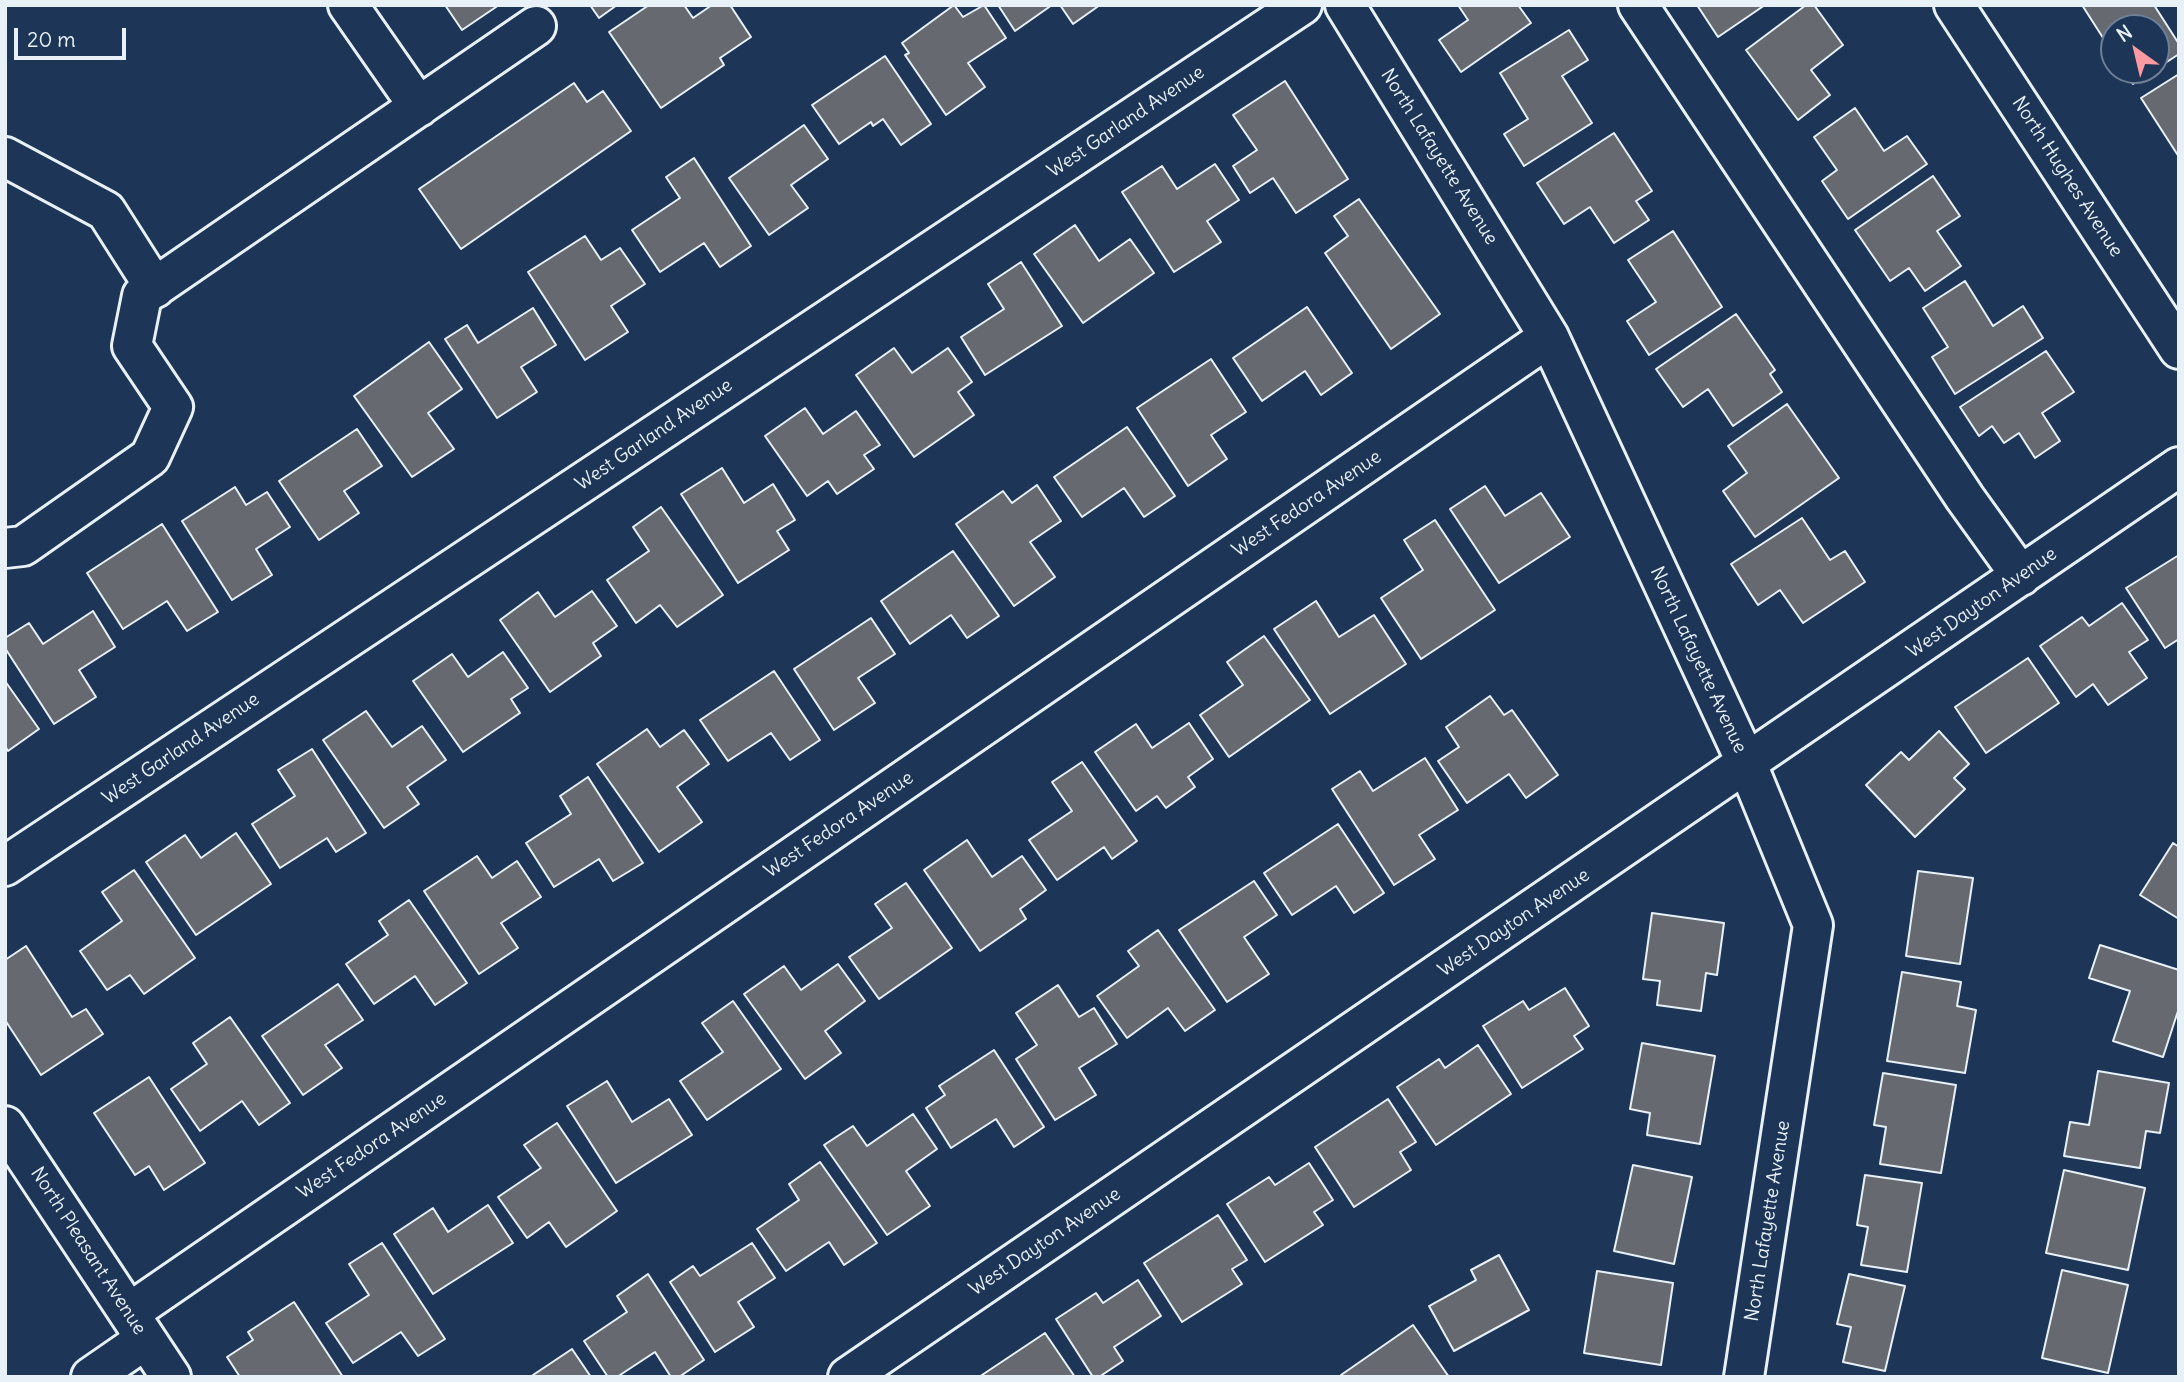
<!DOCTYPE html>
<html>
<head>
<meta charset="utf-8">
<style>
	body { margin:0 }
	#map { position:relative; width:2184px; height:1382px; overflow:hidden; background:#1d3557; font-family:Delius,sans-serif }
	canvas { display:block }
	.frame { position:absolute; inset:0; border:7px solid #e8f1f8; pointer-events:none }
	.north { position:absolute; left:2100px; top:14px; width:70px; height:70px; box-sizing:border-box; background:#1d3557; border:2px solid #6e8097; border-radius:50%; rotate:326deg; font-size:19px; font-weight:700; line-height:28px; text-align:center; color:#e8f1f8 }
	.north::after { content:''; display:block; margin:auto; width:24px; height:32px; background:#ff9aa2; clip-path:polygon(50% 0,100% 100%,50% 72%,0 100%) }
	.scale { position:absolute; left:14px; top:28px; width:112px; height:32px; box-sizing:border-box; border:4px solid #e8f1f8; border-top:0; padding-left:9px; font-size:21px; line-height:24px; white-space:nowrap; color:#e8f1f8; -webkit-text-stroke:5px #1d3557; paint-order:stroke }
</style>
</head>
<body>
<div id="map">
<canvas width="2184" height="1382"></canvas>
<div class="frame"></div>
<div class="north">N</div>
<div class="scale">20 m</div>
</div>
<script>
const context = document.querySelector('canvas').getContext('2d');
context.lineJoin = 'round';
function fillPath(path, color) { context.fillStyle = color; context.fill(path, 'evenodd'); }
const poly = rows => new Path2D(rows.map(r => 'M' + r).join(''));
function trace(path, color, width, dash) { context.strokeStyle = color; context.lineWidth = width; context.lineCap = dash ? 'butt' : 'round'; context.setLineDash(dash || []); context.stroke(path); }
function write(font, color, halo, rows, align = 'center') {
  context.font = font + ' Delius,sans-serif'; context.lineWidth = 5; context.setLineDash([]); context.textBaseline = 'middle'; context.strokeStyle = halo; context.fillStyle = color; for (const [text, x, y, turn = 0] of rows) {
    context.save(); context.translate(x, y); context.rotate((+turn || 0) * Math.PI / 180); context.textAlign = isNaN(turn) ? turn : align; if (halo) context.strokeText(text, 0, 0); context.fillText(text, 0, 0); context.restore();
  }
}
const building = poly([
	[445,5,499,5,462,30,445,5],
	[590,5,617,5,599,18,590,5],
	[649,5,684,5,693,18,712,5,730,5,751,37,720,58,724,65,661,108,609,32,649,5],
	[954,5,963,17,984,5,1006,38,968,63,985,87,946,115,905,55,909,53,902,43,954,5],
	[998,5,1052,5,1015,31,998,5],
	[1060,5,1100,5,1073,24,1060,5],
	[1458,5,1518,5,1531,23,1461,72,1439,40,1468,20,1458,5],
	[1697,5,1765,5,1718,37,1697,5],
	[1806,5,1814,5,1843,45,1811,70,1830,95,1798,120,1746,50,1806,5],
	[2082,5,2154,5,2179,44,2179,54,2156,69,2156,28,2114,28,2114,55,2082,5],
	[1569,30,1588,60,1562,76,1592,123,1524,166,1504,134,1528,119,1500,73,1569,30],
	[885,56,931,124,901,145,883,119,873,126,871,122,839,144,812,105,885,56],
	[2123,70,2155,70,2133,84,2123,70],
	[2179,74,2179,157,2141,98,2179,74],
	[1285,81,1348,179,1296,213,1273,178,1250,193,1233,166,1257,150,1233,115,1285,81],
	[574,83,587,102,603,91,631,131,461,249,419,189,574,83],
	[1855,108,1884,151,1907,136,1927,164,1848,219,1822,181,1837,170,1814,137,1855,108],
	[804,125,828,159,791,185,808,208,769,235,729,178,804,125],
	[1614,133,1652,191,1636,201,1649,220,1614,243,1590,207,1564,224,1537,183,1614,133],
	[694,158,751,246,720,267,704,243,660,272,632,230,680,198,666,177,694,158],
	[1215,164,1239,200,1207,221,1221,242,1174,272,1122,192,1162,166,1177,189,1215,164],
	[1933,176,1960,216,1937,231,1961,266,1925,291,1909,268,1890,281,1855,230,1933,176],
	[1359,199,1440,314,1391,349,1325,253,1348,236,1334,216,1359,199],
	[1075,225,1099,261,1130,239,1154,273,1083,323,1034,254,1075,225],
	[1673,231,1722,307,1649,355,1627,321,1656,302,1628,260,1673,231],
	[585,236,601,260,620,248,645,284,611,306,628,332,585,360,528,272,585,236],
	[1021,262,1062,326,985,375,961,337,1004,309,988,284,1021,262],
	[1965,281,1993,326,2023,306,2043,338,1955,394,1932,357,1948,347,1923,308,1965,281],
	[1307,307,1352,373,1321,395,1305,371,1262,401,1233,358,1307,307],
	[533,308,556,345,521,367,537,392,497,418,445,339,467,325,478,343,533,308],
	[1736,314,1775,370,1770,374,1782,392,1733,426,1708,389,1683,407,1656,369,1736,314],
	[429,342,462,389,428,413,454,449,412,477,354,396,429,342],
	[894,348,912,373,948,348,972,382,958,392,974,415,914,457,856,375,894,348],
	[2046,351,2074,392,2042,413,2060,441,2035,458,2019,433,2004,443,1992,426,1979,436,1960,407,2046,351],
	[1211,359,1246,412,1211,435,1227,459,1188,486,1137,408,1211,359],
	[1787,404,1839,478,1755,537,1723,491,1747,473,1728,446,1787,404],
	[805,408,823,434,856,411,880,445,864,455,874,469,837,494,828,481,807,496,765,436,805,408],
	[1127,427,1175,496,1144,517,1124,488,1082,517,1054,477,1127,427],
	[357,429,382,466,344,491,359,513,319,540,279,481,357,429],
	[722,468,744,503,773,484,795,520,777,531,789,550,738,583,681,494,722,468],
	[1037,485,1061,521,1030,542,1055,577,1014,606,956,524,1003,491,1012,503,1037,485],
	[1485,486,1505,516,1541,493,1570,537,1499,583,1450,509,1485,486],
	[235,487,246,505,267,492,290,527,256,549,272,575,232,600,182,521,235,487],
	[661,507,723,595,677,627,660,605,636,623,607,580,649,551,633,527,661,507],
	[1802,518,1830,560,1845,551,1865,582,1803,623,1780,590,1758,605,1731,564,1802,518],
	[1435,520,1495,610,1421,659,1381,598,1423,570,1404,540,1435,520],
	[162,524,218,612,187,631,167,601,123,629,87,573,162,524],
	[953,551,999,616,967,638,951,615,910,644,881,601,953,551],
	[2179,555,2179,639,2165,648,2126,588,2179,555],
	[592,591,617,626,593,643,601,656,550,692,500,620,538,592,555,617,592,591],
	[1316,601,1339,637,1374,615,1406,664,1330,714,1274,629,1316,601],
	[2122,603,2148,640,2129,652,2147,678,2108,705,2093,684,2076,697,2040,646,2082,617,2089,626,2122,603],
	[93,611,115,647,79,670,96,697,54,724,5,648,5,638,29,623,43,644,93,611],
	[871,618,895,654,858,678,875,703,834,730,794,669,871,618],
	[1264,636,1310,700,1229,757,1200,715,1243,685,1227,662,1264,636],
	[503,652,528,688,511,699,520,713,463,752,413,681,452,654,468,677,503,652],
	[2028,658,2059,703,1986,753,1955,707,2028,658],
	[774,671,820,740,790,760,771,733,728,761,700,720,774,671],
	[5,681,39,729,8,751,5,746,5,681],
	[1490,696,1504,715,1512,710,1558,775,1526,798,1509,774,1467,803,1438,761,1459,747,1446,727,1490,696],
	[366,711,392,747,422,726,446,760,407,787,419,804,384,828,323,740,366,711],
	[1189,723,1213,759,1188,777,1195,787,1166,808,1157,796,1136,811,1095,752,1136,724,1152,748,1189,723],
	[647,729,660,747,684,730,709,764,677,787,702,822,659,852,597,764,647,729],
	[1939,731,1969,764,1954,778,1965,789,1915,837,1866,785,1901,752,1909,760,1939,731],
	[312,749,366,833,336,852,327,838,280,868,252,824,295,796,278,770,312,749],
	[1425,758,1458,810,1419,835,1435,859,1394,885,1332,789,1360,771,1373,791,1425,758],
	[1082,762,1137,841,1112,859,1104,847,1057,880,1029,840,1072,811,1052,782,1082,762],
	[588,777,643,863,613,881,599,859,554,887,526,843,571,814,560,796,588,777],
	[1338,824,1384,893,1354,913,1336,886,1292,915,1264,873,1338,824],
	[236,833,271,884,196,935,146,862,185,835,201,858,236,833],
	[967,840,992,877,1022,856,1046,890,1020,909,1026,919,980,951,924,870,967,840],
	[2173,843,2179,847,2179,919,2140,895,2173,843],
	[477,856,492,878,517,861,541,897,501,923,518,948,479,974,424,891,477,856],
	[134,870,195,958,144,994,130,975,107,990,80,951,122,921,102,892,134,870],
	[1918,871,1973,878,1960,964,1906,956,1918,871],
	[1254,881,1277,915,1244,937,1269,974,1227,1002,1179,930,1254,881],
	[906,883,952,948,879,999,849,957,892,928,875,904,906,883],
	[409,900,467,983,435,1005,415,976,374,1004,346,964,388,935,379,921,409,900],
	[1652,913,1724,923,1717,975,1706,973,1701,1011,1657,1005,1660,981,1643,979,1652,913],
	[1158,930,1215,1010,1185,1031,1168,1008,1127,1038,1097,996,1139,966,1128,951,1158,930],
	[2100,945,2179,970,2179,1008,2163,1057,2113,1041,2130,991,2089,978,2100,945],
	[26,946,72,1017,86,1009,103,1034,41,1075,5,1020,5,960,26,946],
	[838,964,865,1001,825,1031,841,1053,805,1079,744,994,784,966,801,990,838,964],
	[1902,972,1961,982,1957,1006,1976,1010,1965,1073,1887,1061,1902,972],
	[338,984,363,1020,325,1045,342,1068,303,1095,262,1036,338,984],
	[1058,985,1079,1017,1094,1008,1117,1044,1079,1068,1096,1095,1055,1120,1016,1059,1037,1045,1016,1013,1058,985],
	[1565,988,1589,1026,1574,1036,1583,1049,1522,1088,1483,1026,1523,1001,1529,1010,1565,988],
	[733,1001,781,1069,707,1120,680,1081,723,1052,702,1023,733,1001],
	[230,1017,290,1103,259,1125,242,1101,200,1131,171,1089,207,1064,193,1043,230,1017],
	[1642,1043,1715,1056,1700,1144,1647,1135,1650,1113,1630,1109,1642,1043],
	[1478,1045,1511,1094,1436,1145,1397,1087,1439,1059,1445,1068,1478,1045],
	[994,1050,1044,1127,1014,1147,996,1119,951,1148,926,1108,945,1095,939,1086,994,1050],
	[2098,1071,2169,1083,2160,1133,2146,1131,2140,1168,2064,1156,2070,1122,2089,1125,2098,1071],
	[1883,1073,1956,1085,1941,1173,1880,1164,1886,1127,1874,1125,1883,1073],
	[149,1077,205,1163,164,1190,149,1166,135,1175,94,1113,149,1077],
	[607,1081,632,1122,669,1099,692,1135,616,1183,567,1106,607,1081],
	[1388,1099,1416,1142,1400,1152,1411,1170,1354,1207,1315,1147,1388,1099],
	[913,1114,937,1149,906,1171,930,1206,887,1235,824,1145,853,1126,867,1146,913,1114],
	[557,1123,617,1211,566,1247,549,1222,527,1238,498,1197,541,1168,524,1145,557,1123],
	[820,1162,877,1243,844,1265,829,1242,786,1271,757,1229,799,1200,789,1184,820,1162],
	[1309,1163,1333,1200,1314,1212,1323,1225,1265,1262,1227,1204,1269,1177,1275,1185,1309,1163],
	[1633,1165,1692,1177,1674,1264,1614,1251,1633,1165],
	[2064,1170,2145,1188,2128,1270,2046,1253,2064,1170],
	[1865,1175,1922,1183,1907,1272,1861,1265,1868,1227,1857,1225,1865,1175],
	[488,1205,513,1243,433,1294,394,1234,433,1208,448,1232,488,1205],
	[1218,1215,1247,1260,1232,1269,1242,1284,1182,1322,1144,1263,1218,1215],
	[382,1243,445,1339,418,1356,401,1332,353,1363,326,1323,369,1295,349,1264,382,1243],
	[752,1243,775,1278,738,1302,754,1327,715,1352,670,1282,693,1266,700,1276,752,1243],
	[1499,1255,1529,1310,1454,1351,1429,1306,1476,1280,1471,1270,1499,1255],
	[2062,1270,2128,1285,2108,1373,2042,1358,2062,1270],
	[1597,1271,1673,1283,1661,1365,1584,1353,1597,1271],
	[648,1274,704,1360,679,1377,671,1377,655,1352,617,1377,608,1377,584,1341,627,1312,617,1296,648,1274],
	[1849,1274,1905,1286,1885,1371,1843,1362,1851,1327,1837,1324,1849,1274],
	[1138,1280,1161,1316,1114,1347,1123,1361,1099,1377,1093,1377,1056,1319,1096,1293,1103,1303,1138,1280],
	[294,1302,343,1377,240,1377,227,1357,253,1340,248,1332,294,1302],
	[1413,1325,1449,1377,1342,1377,1341,1375,1413,1325],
	[1045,1333,1075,1377,979,1377,1045,1333],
	[572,1349,591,1377,530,1377,572,1349]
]);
fillPath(building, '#666970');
trace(building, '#e8f1f8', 2);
const minor = poly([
	[348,5,419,107],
	[1345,5,1549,337,1747,764,1813,925,1744,1377],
	[1638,5,1965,498,2021,576],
	[1954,5,2179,349],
	[5,157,106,211,155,288],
	[5,548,23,546,150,457,173,407,132,346,142,296,536,26],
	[5,866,1302,5],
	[5,1126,171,1377],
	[129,1313,1549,337],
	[91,1377,146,1339],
	[848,1377,2179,467]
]);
trace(minor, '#e8f1f8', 44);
trace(minor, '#1d3557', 38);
write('19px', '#e8f1f8', '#1d3557', [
	["West Garland Avenue",1126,122,-34],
	["North Lafayette Avenue",1439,157,58],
	["North Hughes Avenue",2067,177,57],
	["West Garland Avenue",654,435,-34],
	["West Fedora Avenue",1307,504,-34],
	["West Dayton Avenue",1982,603,-35],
	["North Lafayette Avenue",1698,660,65],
	["West Garland Avenue",181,749,-34],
	["West Fedora Avenue",839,825,-34],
	["West Dayton Avenue",1514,923,-34],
	["West Fedora Avenue",372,1146,-34],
	["North Lafayette Avenue",1768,1221,-81],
	["West Dayton Avenue",1045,1242,-34],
	["North Pleasant Avenue",88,1251,57]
]);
</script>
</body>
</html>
